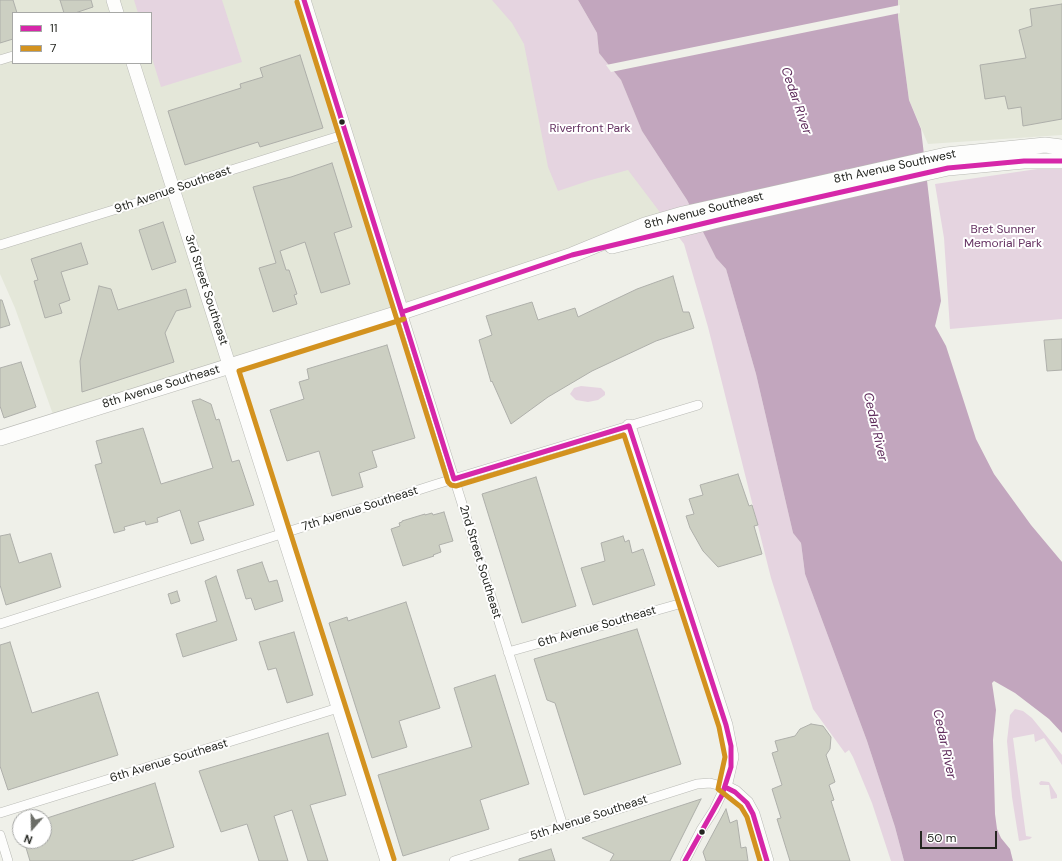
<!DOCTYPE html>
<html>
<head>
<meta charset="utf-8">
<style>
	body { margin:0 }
	#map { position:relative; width:1062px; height:861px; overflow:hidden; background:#eff0e9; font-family:"DM Sans",sans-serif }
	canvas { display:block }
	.legend { position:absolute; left:12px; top:12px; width:140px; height:52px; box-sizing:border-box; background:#fff; border:1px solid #a7a8a6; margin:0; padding:5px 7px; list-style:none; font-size:12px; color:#242621 }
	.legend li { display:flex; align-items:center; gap:8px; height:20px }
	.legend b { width:20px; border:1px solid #a7a8a6 }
	.north { position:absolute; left:12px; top:809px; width:40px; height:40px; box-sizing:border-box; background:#fff; border:1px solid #a7a8a6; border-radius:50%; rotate:200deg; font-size:11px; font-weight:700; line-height:16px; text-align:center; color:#242621 }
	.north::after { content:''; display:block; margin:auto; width:14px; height:18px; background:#6b6d67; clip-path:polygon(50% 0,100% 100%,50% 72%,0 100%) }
	.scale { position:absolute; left:920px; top:831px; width:77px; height:18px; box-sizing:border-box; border:2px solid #242621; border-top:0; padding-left:5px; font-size:12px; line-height:14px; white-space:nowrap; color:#242621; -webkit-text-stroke:3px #fff; paint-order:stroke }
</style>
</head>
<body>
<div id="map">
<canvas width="1062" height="861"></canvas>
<ul class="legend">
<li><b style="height:5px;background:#d627a9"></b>11</li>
<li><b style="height:5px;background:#d3921f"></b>7</li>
</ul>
<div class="north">N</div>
<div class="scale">50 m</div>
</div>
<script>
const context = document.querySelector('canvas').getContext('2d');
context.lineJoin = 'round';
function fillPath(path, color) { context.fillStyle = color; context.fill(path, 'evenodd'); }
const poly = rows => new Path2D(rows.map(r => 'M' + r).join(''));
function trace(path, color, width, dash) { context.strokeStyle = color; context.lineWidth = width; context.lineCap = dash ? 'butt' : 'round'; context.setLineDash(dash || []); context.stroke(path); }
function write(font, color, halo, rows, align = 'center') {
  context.font = font + ' "DM Sans",sans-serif'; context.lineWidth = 4; context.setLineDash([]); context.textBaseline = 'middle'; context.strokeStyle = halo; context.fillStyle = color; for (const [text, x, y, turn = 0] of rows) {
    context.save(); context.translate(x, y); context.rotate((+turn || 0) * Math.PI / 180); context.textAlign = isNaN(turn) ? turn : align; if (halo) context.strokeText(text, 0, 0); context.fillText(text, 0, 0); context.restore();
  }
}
fillPath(poly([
	[0,0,577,0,621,80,642,131,693,221,55,420,15,308,0,274],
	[13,13,151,13,151,63,13,63],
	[898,0,1062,0,1062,135,928,144,909,100,898,17]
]), '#e4e7d9');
fillPath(poly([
	[134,0,222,0,242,62,161,87,151,55,151,13,138,13],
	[492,0,578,0,597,33,599,53,621,80,642,131,687,200,716,258,726,269,756,374,793,533,801,543,805,574,867,741,895,827,904,861,891,861,872,803,853,757,849,750,845,753,813,709,771,578,708,327,684,244,628,170,591,180,558,191,548,167,524,44,512,23],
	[1044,168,1062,169,1062,319,950,329,944,238,935,184],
	[581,386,601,388,605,392,605,395,598,400,588,402,576,400,570,394,574,388],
	[1015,709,1023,711,1032,718,1062,755,1062,765,1044,738,1035,742,1034,734,1013,738,1026,836,1032,837,1030,839,1019,841,1012,797,1007,741,1010,715],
	[1041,781,1049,782,1057,795,1057,798,1051,799,1049,785,1040,785,1039,783]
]), '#e5d4e0');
fillPath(poly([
	[578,0,898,0,898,17,909,100,921,129,941,301,935,326,946,346,976,439,994,474,1031,525,1062,562,1062,733,1049,719,1015,693,994,681,992,683,996,710,993,740,995,814,997,829,1001,838,1010,849,1013,861,904,861,895,827,867,741,805,574,801,543,793,533,756,374,726,269,716,258,687,200,642,131,621,80,599,53,597,33]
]), '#c2a6be');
fillPath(poly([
	[900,5,900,13,611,72,606,65]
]), '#eff0e9');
const building = poly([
	[0,0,13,0,17,13,13,13,13,39,0,43,0,0],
	[60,0,91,0,93,7,75,13,64,13,60,0],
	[1062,4,1062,119,1023,126,1021,107,1008,109,1005,96,985,99,980,65,1026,58,1019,30,1032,26,1030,9,1062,4],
	[300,55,323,128,260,147,258,142,185,165,168,111,241,88,240,84,263,77,260,68,300,55],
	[332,163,352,227,334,233,350,284,321,293,305,242,280,251,286,270,289,270,297,294,294,295,297,304,273,312,259,268,276,263,253,187,291,177,332,163],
	[163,222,176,262,152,270,139,230,163,222],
	[81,243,88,264,61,272,70,300,59,304,62,313,45,318,34,281,38,280,31,259,81,243],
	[673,276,683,312,689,312,694,328,656,341,592,371,548,397,511,424,492,381,491,382,479,340,492,335,486,316,532,302,538,320,575,308,578,317,637,289,673,276],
	[99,286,111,289,118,310,186,289,191,307,176,311,165,333,174,362,82,392,80,361,99,286],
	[0,300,2,300,10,325,0,328,0,300],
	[1062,339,1062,370,1047,371,1044,340,1062,339],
	[387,345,415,438,372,451,377,467,359,473,363,487,332,496,319,451,287,461,270,410,304,399,299,382,309,379,307,369,387,345],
	[21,362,36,407,4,418,0,406,0,368,21,362],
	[200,399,211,404,216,420,219,419,232,462,239,460,254,505,198,522,204,540,191,544,180,510,157,518,158,522,146,525,145,521,124,527,125,530,114,533,95,465,102,463,96,441,143,428,161,484,213,468,192,401,200,399],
	[738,474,749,506,752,505,758,525,754,526,762,554,718,567,703,551,690,528,686,516,694,514,689,499,703,495,700,485,738,474],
	[536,477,576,606,522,623,482,494,536,477],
	[444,512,453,541,439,545,441,552,433,555,434,556,403,566,391,529,400,526,399,523,402,522,402,521,425,514,425,515,432,513,433,515,444,512],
	[10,534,19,563,51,553,61,587,6,605,0,585,0,536,10,534],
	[623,536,625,542,629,540,632,553,643,549,655,585,593,605,581,568,605,561,601,543,623,536],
	[262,562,269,582,277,580,283,601,255,610,251,598,246,599,237,570,262,562],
	[216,576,237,640,183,657,176,634,217,621,205,581,216,576],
	[177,591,180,601,171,604,168,594,177,591],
	[406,602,440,708,399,721,407,747,372,758,329,623,347,617,348,621,406,602],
	[637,629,681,764,584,795,555,703,547,700,534,659,637,629],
	[294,632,313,695,287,703,276,668,268,670,259,642,294,632],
	[10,642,32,713,98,692,118,755,8,790,0,766,0,645,10,642],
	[495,675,529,784,480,800,489,829,403,856,378,775,472,747,454,688,495,675],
	[811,724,823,726,831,737,830,749,826,755,835,782,829,785,834,800,831,801,850,861,790,861,777,819,781,818,772,789,782,785,772,753,778,751,775,741,795,736,800,729,811,724],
	[328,733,346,795,310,805,328,861,308,861,292,810,274,816,288,861,259,861,247,824,221,832,199,771,328,733],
	[155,783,174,847,131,861,30,861,24,841,44,841,44,819,155,783],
	[701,799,670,861,610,861,614,854,582,838,701,799],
	[726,809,730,823,737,820,741,848,746,847,748,861,706,861,703,852,726,809],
	[551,849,555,861,519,861,519,859,551,849]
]);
fillPath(building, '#cccfc2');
trace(building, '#aeafaa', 1);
const street = poly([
	[0,60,13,56],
	[0,245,146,200,190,183,346,134],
	[402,312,563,826],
	[0,624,437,484,698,405],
	[508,652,686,602],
	[0,813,338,708],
	[0,835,8,861],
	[454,861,697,784,710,783,725,787,714,810,701,830,685,861]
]);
const secondary = poly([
	[113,0,117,13],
	[304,0,402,312],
	[133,63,387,861],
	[629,426,726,725,732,757,725,787,735,792,747,803,753,814,767,861]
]);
const primary = poly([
	[612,246,722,219,948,168,1024,161,1062,161],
	[0,438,402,312,572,255,645,225,683,214,946,155,1045,145,1062,147]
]);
trace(street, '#b9bab5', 10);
trace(secondary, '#b9bab5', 14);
trace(primary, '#b9bab5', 16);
trace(street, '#fdfdfc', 9);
trace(secondary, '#fdfdfc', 13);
trace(primary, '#fdfdfc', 15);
trace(poly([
	[304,0,454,479,629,426,726,725,731,746,731,767,722,795,685,861],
	[402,312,572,255,722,219,948,168,1024,161,1062,161],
	[725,787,735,792,747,803,753,814,767,861]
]), '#d627a9', 5);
trace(poly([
	[297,2,448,482,451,485,456,486,624,435,719,727,725,757,718,789,741,807,747,817,760,861],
	[394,859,239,371,404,319]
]), '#d3921f', 5);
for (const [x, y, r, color] of [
	[342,122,3.5,"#242621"],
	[702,832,3.5,"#242621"]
]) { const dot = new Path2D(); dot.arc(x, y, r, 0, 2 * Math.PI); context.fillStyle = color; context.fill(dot); trace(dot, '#fff', 1.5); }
write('12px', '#653262', '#fff', [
	["Riverfront Park",590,129],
	["Bret Sunner",1003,230],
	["Memorial Park",1003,244]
]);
write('12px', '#242621', '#fff', [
	["8th Avenue Southwest",895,167,-12],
	["9th Avenue Southeast",173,190,-19],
	["8th Avenue Southeast",704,211,-14],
	["3rd Street Southeast",206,290,72],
	["8th Avenue Southeast",161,387,-17],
	["7th Avenue Southeast",360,509,-18],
	["2nd Street Southeast",480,562,73],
	["6th Avenue Southeast",597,627,-16],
	["6th Avenue Southeast",169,761,-17],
	["5th Avenue Southeast",589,818,-18]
]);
write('italic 13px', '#5f2c5c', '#fff', [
	["Cedar River",796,101,71],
	["Cedar River",875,427,77],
	["Cedar River",944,744,78]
]);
</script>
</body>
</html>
